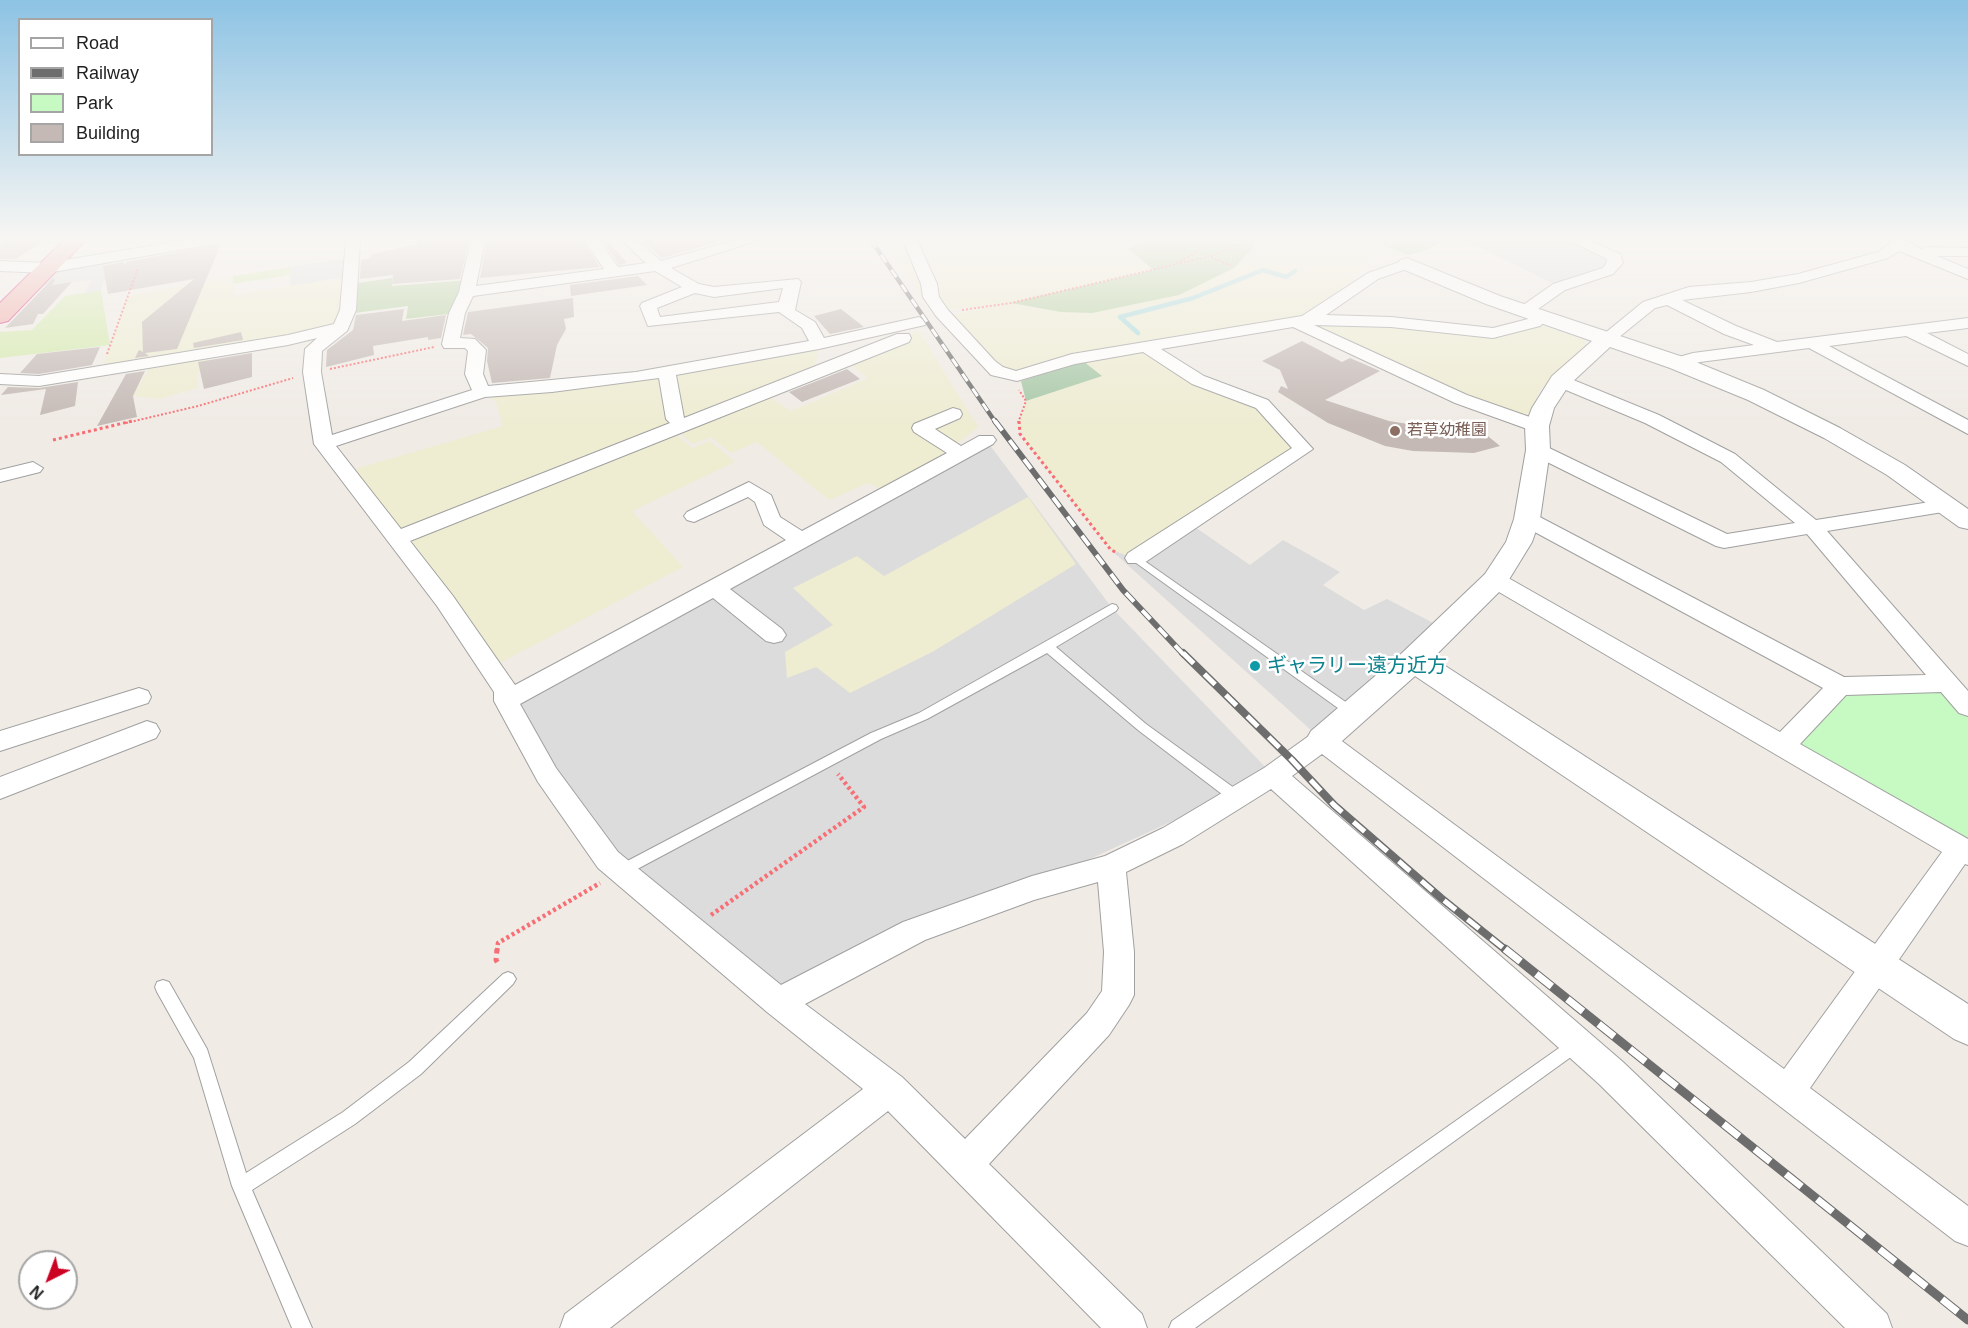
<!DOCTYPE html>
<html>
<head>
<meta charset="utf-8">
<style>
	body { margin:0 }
	#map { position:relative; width:1968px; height:1328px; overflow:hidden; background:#f0ebe5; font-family:Helvetica,sans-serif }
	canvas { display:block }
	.legend { position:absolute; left:18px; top:18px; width:195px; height:138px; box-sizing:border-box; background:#fff; border:2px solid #a5a5a5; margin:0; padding:8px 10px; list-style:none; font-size:18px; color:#1f1f1f }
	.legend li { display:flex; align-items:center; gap:12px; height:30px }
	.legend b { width:30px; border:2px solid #a5a5a5 }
	.north { position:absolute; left:18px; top:1250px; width:60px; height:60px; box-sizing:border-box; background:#fff; border:2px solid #a5a5a5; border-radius:50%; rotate:222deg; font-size:16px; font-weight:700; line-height:24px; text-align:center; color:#1f1f1f }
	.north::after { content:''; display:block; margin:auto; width:21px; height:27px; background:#cc0222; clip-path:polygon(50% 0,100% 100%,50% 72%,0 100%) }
</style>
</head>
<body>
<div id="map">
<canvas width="1968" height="1328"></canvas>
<ul class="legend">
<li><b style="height:8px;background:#fff"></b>Road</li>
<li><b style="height:8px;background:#6d6d6d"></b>Railway</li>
<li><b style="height:16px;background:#c7f9c3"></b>Park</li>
<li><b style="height:16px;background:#c4b9b5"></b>Building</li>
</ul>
<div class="north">N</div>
</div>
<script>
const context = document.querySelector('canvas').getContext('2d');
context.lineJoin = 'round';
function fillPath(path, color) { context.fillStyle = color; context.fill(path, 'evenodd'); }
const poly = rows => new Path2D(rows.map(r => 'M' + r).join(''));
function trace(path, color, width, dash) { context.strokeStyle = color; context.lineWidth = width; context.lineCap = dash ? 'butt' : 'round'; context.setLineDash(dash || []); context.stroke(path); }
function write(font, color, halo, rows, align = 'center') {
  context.font = font + ' Helvetica,"Noto Sans JP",sans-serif'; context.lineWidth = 5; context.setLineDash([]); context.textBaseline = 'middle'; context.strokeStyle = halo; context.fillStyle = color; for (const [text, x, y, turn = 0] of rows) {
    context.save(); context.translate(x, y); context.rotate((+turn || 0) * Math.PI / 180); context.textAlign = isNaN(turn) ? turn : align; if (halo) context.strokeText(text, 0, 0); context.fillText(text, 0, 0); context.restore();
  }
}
fillPath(poly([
	[1459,240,1576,240,1615,263,1559,287,1475,245],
	[986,440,1112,608,1273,775,778,1002,621,871,506,701],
	[1189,523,1250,565,1283,540,1340,572,1323,585,1364,610,1387,599,1445,629,1322,740,1111,550,1136,558]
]), '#dddcdc');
fillPath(poly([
	[880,240,909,240,924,286,923,297],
	[911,240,1142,240,1129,247,1153,269,1012,304,1061,312,1253,248,1256,240,1368,240,1409,255,1371,257,1351,284,1297,318,1063,357,1044,361,1021,372,1005,370,995,364,959,320,952,315,999,305,946,310,940,297,940,286,934,270],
	[233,276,234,295,351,276,341,327,208,356,208,371,197,373,198,388,160,399,133,396,153,362,101,370,128,296],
	[1316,323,1374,324,1453,333,1539,325,1583,339,1586,344,1539,391,1531,413,1517,415,1481,403,1313,327],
	[919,331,978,427,950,449,884,490,868,483,829,500,757,442,731,453,711,437,693,444,676,430,765,394,791,411,868,378,843,360],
	[819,344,815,369,668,428,692,448,710,441,735,462,632,511,683,567,494,666,348,471,503,426,496,402,482,392,552,387],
	[1136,351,1147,353,1262,404,1303,449,1136,558,1111,550,1027,443,1018,424,1026,401,1101,376,1083,361],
	[1028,497,1076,564,934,651,850,693,816,667,787,678,785,652,833,625,793,588,857,556,884,576]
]), '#eeecd1');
fillPath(poly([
	[291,267,290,275,233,284,233,276],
	[101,290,110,345,0,358,0,332,32,330,65,296]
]), '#d4e9ac');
fillPath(poly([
	[1142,240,1256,240,1253,248,1234,268,1179,295,1092,313,1061,312,1011,303,1153,270,1128,248],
	[1368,240,1445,240,1427,250,1409,255],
	[392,278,392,286,469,280,457,313,406,319,408,306,347,314,351,284]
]), '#b2ce9b');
fillPath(poly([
	[1083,361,1102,376,1026,401,1021,381]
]), '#a7c8a7');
fillPath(poly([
	[1945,683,1968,707,1968,853,1784,744,1840,686]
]), '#c7f9c3');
fillPath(poly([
	[353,257,351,276,290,286,291,267],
	[114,258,101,290,85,294,91,280,27,288,47,268]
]), '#dfdfdf');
trace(poly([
	[1138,333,1120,317,1193,298,1263,270,1286,277,1295,271]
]), '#a6d9dd', 4.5);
fillPath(poly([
	[8,240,45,240,16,259,0,259,0,245],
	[418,240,469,240,460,279,392,284,393,275,360,279,361,260,370,258,372,254,418,244],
	[487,240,582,240,600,267,480,278],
	[602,240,607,240,627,263,619,265],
	[641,240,725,240,662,258],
	[221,244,177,349,145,353,149,356,135,358,139,350,143,352,142,322,194,279,108,294,103,266,123,262,125,265,126,262],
	[638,276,647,285,571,296,570,285],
	[53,278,55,280,52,285,72,282,43,314,38,314,33,324,5,328],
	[573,298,574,317,564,319,566,329,557,345,550,378,492,383,487,361,488,348,471,334,463,335,468,312],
	[404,309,402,321,446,315,441,338,428,340,428,337,373,346,374,355,326,367,327,350,353,330,356,315],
	[841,309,864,327,830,334,814,316],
	[241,332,243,340,194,348,193,343],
	[1302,341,1342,362,1350,358,1380,371,1325,400,1389,421,1421,426,1472,423,1500,446,1474,453,1413,451,1385,446,1328,423,1278,392,1281,386,1288,389,1280,370,1262,361],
	[100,347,92,365,39,374,20,373,37,354],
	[252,353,252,377,204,389,198,362],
	[847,369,860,379,802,402,789,392],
	[145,371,133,396,137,417,97,426,126,374],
	[78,382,75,406,40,415,46,389,1,395,8,387,39,388]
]), '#c4b9b5');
const service = poly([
	[1136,555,1357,710,1359,713,1357,716,1349,716,1132,560,1131,558,1132,556,1136,555],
	[1112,604,1116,605,1118,608,1116,611,1056,647,1146,724,1241,793,1243,797,1241,801,1236,802,1231,801,1138,730,1047,653,927,719,881,739,626,875,621,877,616,875,614,871,616,867,871,733,919,713,1112,604],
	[508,972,513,974,516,979,513,984,421,1074,355,1124,252,1190,312,1328,292,1328,232,1186,194,1058,157,992,155,987,157,982,163,980,169,982,207,1049,246,1173,343,1112,409,1062,503,974,508,972],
	[1576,1036,1582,1039,1584,1044,1582,1049,1195,1328,1169,1328,1172,1321,1576,1036]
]);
const minor = poly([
	[185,240,221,240,214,244,47,273,0,271,0,261,47,263,185,240],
	[346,240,360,240,356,310,347,331,322,351,321,372,332,435,472,390,465,374,468,351,465,348,444,348,442,344,449,313,459,292,471,240,485,240,476,286,604,269,584,240,599,240,618,267,646,263,621,240,637,240,661,261,735,240,760,240,671,268,699,284,714,287,798,279,801,282,795,310,815,322,824,338,919,317,927,322,925,325,819,349,676,375,684,418,897,334,909,334,911,338,909,342,410,541,453,596,515,685,786,540,764,525,755,502,748,497,694,522,687,520,684,516,687,512,749,482,771,495,780,517,802,531,947,453,914,432,912,428,914,424,953,408,960,410,962,414,960,418,935,429,961,446,979,436,993,436,996,440,993,444,730,589,782,629,786,635,782,641,774,643,766,641,713,598,520,704,556,768,618,852,781,985,903,922,1032,876,1105,856,1163,828,1264,768,1313,733,1322,730,1331,733,1784,1069,1942,852,1487,585,1484,580,1487,575,1495,573,1503,575,1780,732,1823,688,1520,524,1517,519,1520,514,1534,514,1844,677,1926,675,1807,534,1724,548,1716,546,1531,454,1528,450,1531,446,1545,446,1727,534,1795,523,1721,462,1645,423,1554,385,1551,381,1554,377,1566,377,1659,415,1735,454,1816,520,1949,499,1956,501,1959,505,1956,509,1949,511,1827,531,1968,691,1968,716,1959,713,1941,692,1846,695,1800,744,1968,839,1968,865,1965,864,1810,1088,1968,1206,1968,1246,1955,1241,1322,754,1292,776,1623,1062,1887,1314,1892,1328,1845,1328,1599,1084,1271,789,1183,844,1126,872,1134,952,1134,995,1129,1005,1109,1035,989,1164,1142,1314,1147,1328,1101,1328,888,1111,610,1328,560,1328,565,1314,863,1089,767,1012,598,868,538,782,494,701,494,692,437,606,314,444,303,372,305,349,317,338,288,345,39,386,0,384,0,374,39,376,288,335,334,324,340,310,346,240],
	[655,271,682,287,642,303,640,306,648,326,779,312,802,328,809,341,636,372,488,386,483,374,486,350,475,339,460,338,465,313,473,296,655,271],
	[783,288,779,302,660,317,657,308,695,293,714,297,783,288],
	[659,378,666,419,670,423,401,529,336,446,485,397,552,392,659,378],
	[1098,882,1104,952,1102,991,1087,1013,965,1139,902,1077,805,1004,925,940,1034,900,1098,882],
	[903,240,917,240,937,284,939,297,948,310,995,361,1003,367,1016,371,1072,354,1302,316,1368,273,1402,261,1412,261,1415,264,1412,267,1378,279,1326,315,1391,317,1493,328,1528,319,1543,311,1551,316,1540,326,1493,338,1391,327,1314,325,1467,395,1544,422,1546,426,1537,432,1530,430,1455,403,1293,327,1161,349,1204,376,1268,400,1313,449,1144,563,1128,563,1125,558,1128,553,1292,448,1256,408,1192,384,1143,352,1075,364,1017,381,991,375,936,316,923,297,921,284,903,240],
	[1569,240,1589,240,1620,254,1623,263,1613,274,1565,290,1531,314,1519,314,1517,311,1519,308,1553,284,1603,268,1607,262,1607,259,1569,240],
	[1890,240,1904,240,1921,249,1927,247,1968,248,1968,256,1937,256,1968,269,1968,279,1899,251,1888,258,1799,283,1751,292,1682,300,1736,326,1777,342,1968,318,1968,328,1927,333,1968,354,1968,366,1906,336,1829,346,1968,420,1968,434,1809,348,1700,362,1678,368,1672,367,1669,363,1672,359,1693,353,1754,345,1724,334,1667,305,1655,308,1613,342,1601,342,1599,338,1643,302,1689,287,1751,282,1798,274,1878,252,1890,243,1890,240],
	[33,462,43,468,40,472,0,482,0,470,33,462],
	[139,688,148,691,151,697,148,703,0,751,0,731,139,688],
	[147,721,156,724,160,731,156,738,0,799,0,777,147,721]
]);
const tertiary = poly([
	[1407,258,1500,296,1686,358,1764,390,1840,428,1905,465,1968,509,1968,529,1959,527,1887,475,1824,438,1748,400,1670,368,1610,347,1569,385,1554,408,1549,426,1550,450,1540,519,1532,542,1505,586,1433,658,1968,1004,1968,1045,1954,1039,1415,676,1333,749,1322,752,1311,749,1306,740,1311,731,1402,653,1485,574,1506,542,1514,519,1526,450,1525,426,1532,408,1552,376,1592,341,1486,304,1400,268,1398,264,1400,260,1407,258]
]);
const trunk = poly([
	[64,240,86,240,8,321,0,323,0,303,64,240]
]);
trace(service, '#a0a0a0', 2);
trace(minor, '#a0a0a0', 2);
trace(tertiary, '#a0a0a0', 2);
trace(trunk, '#d92780', 2);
trace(poly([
	[1211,257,1232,266],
	[1180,263,1211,256,1250,240],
	[962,310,1011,303,1173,265,1192,255,1210,240],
	[107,354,138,268],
	[330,369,434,347],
	[126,423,198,406,293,378],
	[1018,423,1026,401,1019,390]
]), '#f86e75', 2, [2, 2]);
trace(poly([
	[1019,421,1020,434,1111,550,1118,553],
	[53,440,132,421]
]), '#f86e75', 3, [3, 3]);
trace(poly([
	[711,915,864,807,838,774],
	[497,951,498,943,600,883]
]), '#f86e75', 4.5, [3, 3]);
trace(poly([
	[497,949,496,960,499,965]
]), '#f86e75', 5, [4.5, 4.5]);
fillPath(service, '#fff');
fillPath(minor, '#fff');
fillPath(tertiary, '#fff');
fillPath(trunk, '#f0aaa6');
const railFar3 = poly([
	[871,240,996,423]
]);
const railFar2 = poly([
	[995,421,1123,590,1184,655]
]);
const railFar1 = poly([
	[1183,653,1292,760,1334,805,1441,898,1507,951]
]);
const rail = poly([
	[1505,949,1968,1320]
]);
trace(railFar3, '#6d6d6d', 4.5);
trace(railFar2, '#6d6d6d', 6);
trace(railFar1, '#6d6d6d', 8);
trace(rail, '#6d6d6d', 9);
trace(railFar3, '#fff', 3, [9]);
trace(railFar2, '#fff', 4, [12]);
trace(railFar1, '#fff', 5, [15]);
trace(rail, '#fff', 7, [20]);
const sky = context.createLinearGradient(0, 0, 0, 426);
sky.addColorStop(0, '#8dc3e4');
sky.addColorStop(0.56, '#f8f6f3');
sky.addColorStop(1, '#f8f6f300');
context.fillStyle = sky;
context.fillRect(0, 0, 1968, 426);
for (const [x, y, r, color] of [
	[1395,431,6,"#8d6e63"],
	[1255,666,6,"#0f9aa8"]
]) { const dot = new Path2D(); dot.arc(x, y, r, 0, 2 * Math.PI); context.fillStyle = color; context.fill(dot); trace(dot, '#fff', 2); }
write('16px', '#785e54', '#fff', [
	["若草幼稚園",1407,431]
], 'left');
write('20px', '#0d838f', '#fff', [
	["ギャラリー遠方近方",1267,666]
], 'left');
</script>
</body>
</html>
